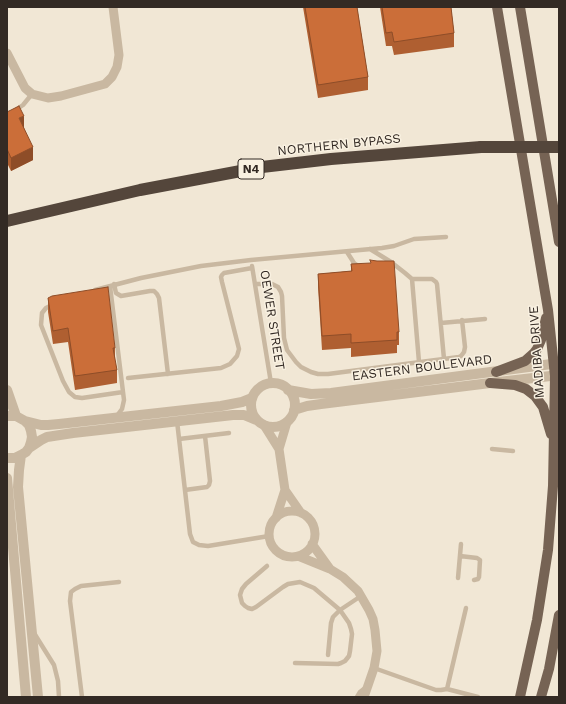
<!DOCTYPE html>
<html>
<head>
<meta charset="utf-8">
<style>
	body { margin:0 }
	#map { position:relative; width:566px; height:704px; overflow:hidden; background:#f1e7d5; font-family:"Work Sans",sans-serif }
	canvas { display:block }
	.frame { position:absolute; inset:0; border:8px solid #332a24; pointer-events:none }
</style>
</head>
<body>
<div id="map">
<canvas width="566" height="704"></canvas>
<div class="frame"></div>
</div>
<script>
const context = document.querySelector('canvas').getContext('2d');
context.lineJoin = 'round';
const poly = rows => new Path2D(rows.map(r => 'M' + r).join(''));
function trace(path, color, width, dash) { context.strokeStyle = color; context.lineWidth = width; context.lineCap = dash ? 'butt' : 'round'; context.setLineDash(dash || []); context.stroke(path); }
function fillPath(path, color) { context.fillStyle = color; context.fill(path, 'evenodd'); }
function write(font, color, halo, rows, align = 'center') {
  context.font = font + ' "Work Sans",sans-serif'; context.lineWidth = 3; context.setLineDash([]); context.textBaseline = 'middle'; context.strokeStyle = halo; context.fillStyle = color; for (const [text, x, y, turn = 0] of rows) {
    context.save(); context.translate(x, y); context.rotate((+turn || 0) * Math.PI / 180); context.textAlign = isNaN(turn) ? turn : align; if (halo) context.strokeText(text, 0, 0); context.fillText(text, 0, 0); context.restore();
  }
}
trace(poly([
	[7,116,23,105,32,94],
	[370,249,391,262,405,273,412,279,419,362],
	[347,252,354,263,360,267],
	[252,266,271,383],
	[412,279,432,279,436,282,437,284,444,359],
	[114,284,116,293,121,296,150,291,154,291,157,294,159,298,168,374],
	[255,284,272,284,278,287,281,292,282,296,284,338,287,350,296,362,301,367,311,372,318,374,328,374,459,357,461,356,464,352,465,347,462,320],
	[110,286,124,400,122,409,116,417],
	[95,290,141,278,201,266,251,260,382,248,394,246,414,239,446,237],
	[52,305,46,308,42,313,41,325,63,381,69,392,75,397,82,398,123,392],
	[441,323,485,319],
	[128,378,221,368,230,364,237,356,239,349,222,282,221,277,222,275,224,273,252,268],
	[177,421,190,534,193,542,199,545,208,546,269,536],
	[179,439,229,433],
	[492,449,513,451],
	[185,490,207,487,209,485,210,481,205,436],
	[460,556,477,558,480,560,479,577,478,579,474,580],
	[267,566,246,584,242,589,240,595,242,603,245,606,248,608,252,609,256,607,283,587,288,584,300,582,314,588,340,610,349,623,351,629,352,634,350,651,349,656,345,661,341,663,338,664,295,663],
	[458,578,461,544],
	[34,633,54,665,58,681,59,697],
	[328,655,331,623,333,617,340,610,361,596],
	[374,668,436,690,441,690,447,689,478,697],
	[447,689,466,608],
	[82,697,70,601,71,592,75,589,81,586,119,582],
	[357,697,360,692,365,688]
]), '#c9b8a1', 4.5);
trace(poly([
	[7,53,25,88,32,94,48,98,61,96,105,84,112,77,117,67,119,55,113,7],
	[264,425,279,449,285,490,301,513],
	[279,449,287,422],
	'269 534a23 23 0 1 1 46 0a23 23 0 1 1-46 0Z',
	[276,518,285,490],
	[312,544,330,569],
	[298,556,330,569,343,577,358,591,369,610,373,619,375,630,377,651,374,668,364,697]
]), '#c9b8a1', 9);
trace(poly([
	'251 405a22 22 0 1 1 44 0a22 22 0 1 1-44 0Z',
	[7,390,16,416],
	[288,390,311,394,331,393,559,363],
	[294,410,307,406,321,404,490,383,559,375],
	[7,416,16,416,25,421,29,425,31,431,32,437,31,442,29,448,26,452,21,455,15,458,7,458],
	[25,421,41,425,48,425,59,424,221,406,242,402,252,398],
	[29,448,41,440,47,437,73,433,233,415,244,415,256,420],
	[21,455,19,470,18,487,38,697],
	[7,478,26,697]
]), '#c9b8a1', 10);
trace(poly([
	[497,7,548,310,555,376,553,486,548,550,537,620,520,697],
	[520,7,559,242],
	[496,372,525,361,534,353,537,349,541,340,546,318],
	[490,383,515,385,526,389,535,396,543,407,551,434],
	[541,697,549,669,559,615]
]), '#766354', 10);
trace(poly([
	[7,221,24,217,140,190,262,167,331,159,481,147]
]), '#54463b', 12);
trace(poly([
	[481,147,559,147]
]), '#54463b', 12);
fillPath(poly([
	[303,7,357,7,368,77,368,90,318,98],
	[380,7,451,7,454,33,454,47,394,55,392,46,386,46],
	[7,112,24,128,33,160,11,171,7,163],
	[351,264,399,332,399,345,397,345,397,353,351,357,351,348,322,350,318,287,318,274,351,271],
	[48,298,115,348,115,362,117,370,117,383,75,390,68,342,53,344,48,312]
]), '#af5f31');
fillPath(poly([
	[24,116,24,129,19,118],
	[33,147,33,160,11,171,11,158]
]), '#8e4d28');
const building = poly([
	[305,7,357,7,368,77,318,85,305,7],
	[382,7,451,7,454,33,394,42,392,32,386,33,382,7],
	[19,106,24,116,19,118,33,147,11,158,7,149,7,112,19,106],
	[370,260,377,261,394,261,399,332,397,332,397,340,351,343,351,334,322,336,318,274,352,271,351,264,371,263,370,260],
	[108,287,115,348,113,348,117,370,75,376,68,328,53,331,48,298,52,296,108,287]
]);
fillPath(building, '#cb6e39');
trace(building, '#8e4d28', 1);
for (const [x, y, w] of [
	[251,169,26]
]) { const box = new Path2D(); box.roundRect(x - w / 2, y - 10, w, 20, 3); context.fillStyle = '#f9f1e1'; context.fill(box); trace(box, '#332a24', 1); }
write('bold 12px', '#332a24', null, [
	["N4",251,169]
]);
write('13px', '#332a24', '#f9f1e1', [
	["NORTHERN BYPASS",339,145,-6],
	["OEWER STREET",272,320,81],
	["MADIBA DRIVE",537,352,-94],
	["EASTERN BOULEVARD",422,368,-7]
]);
</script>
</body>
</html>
